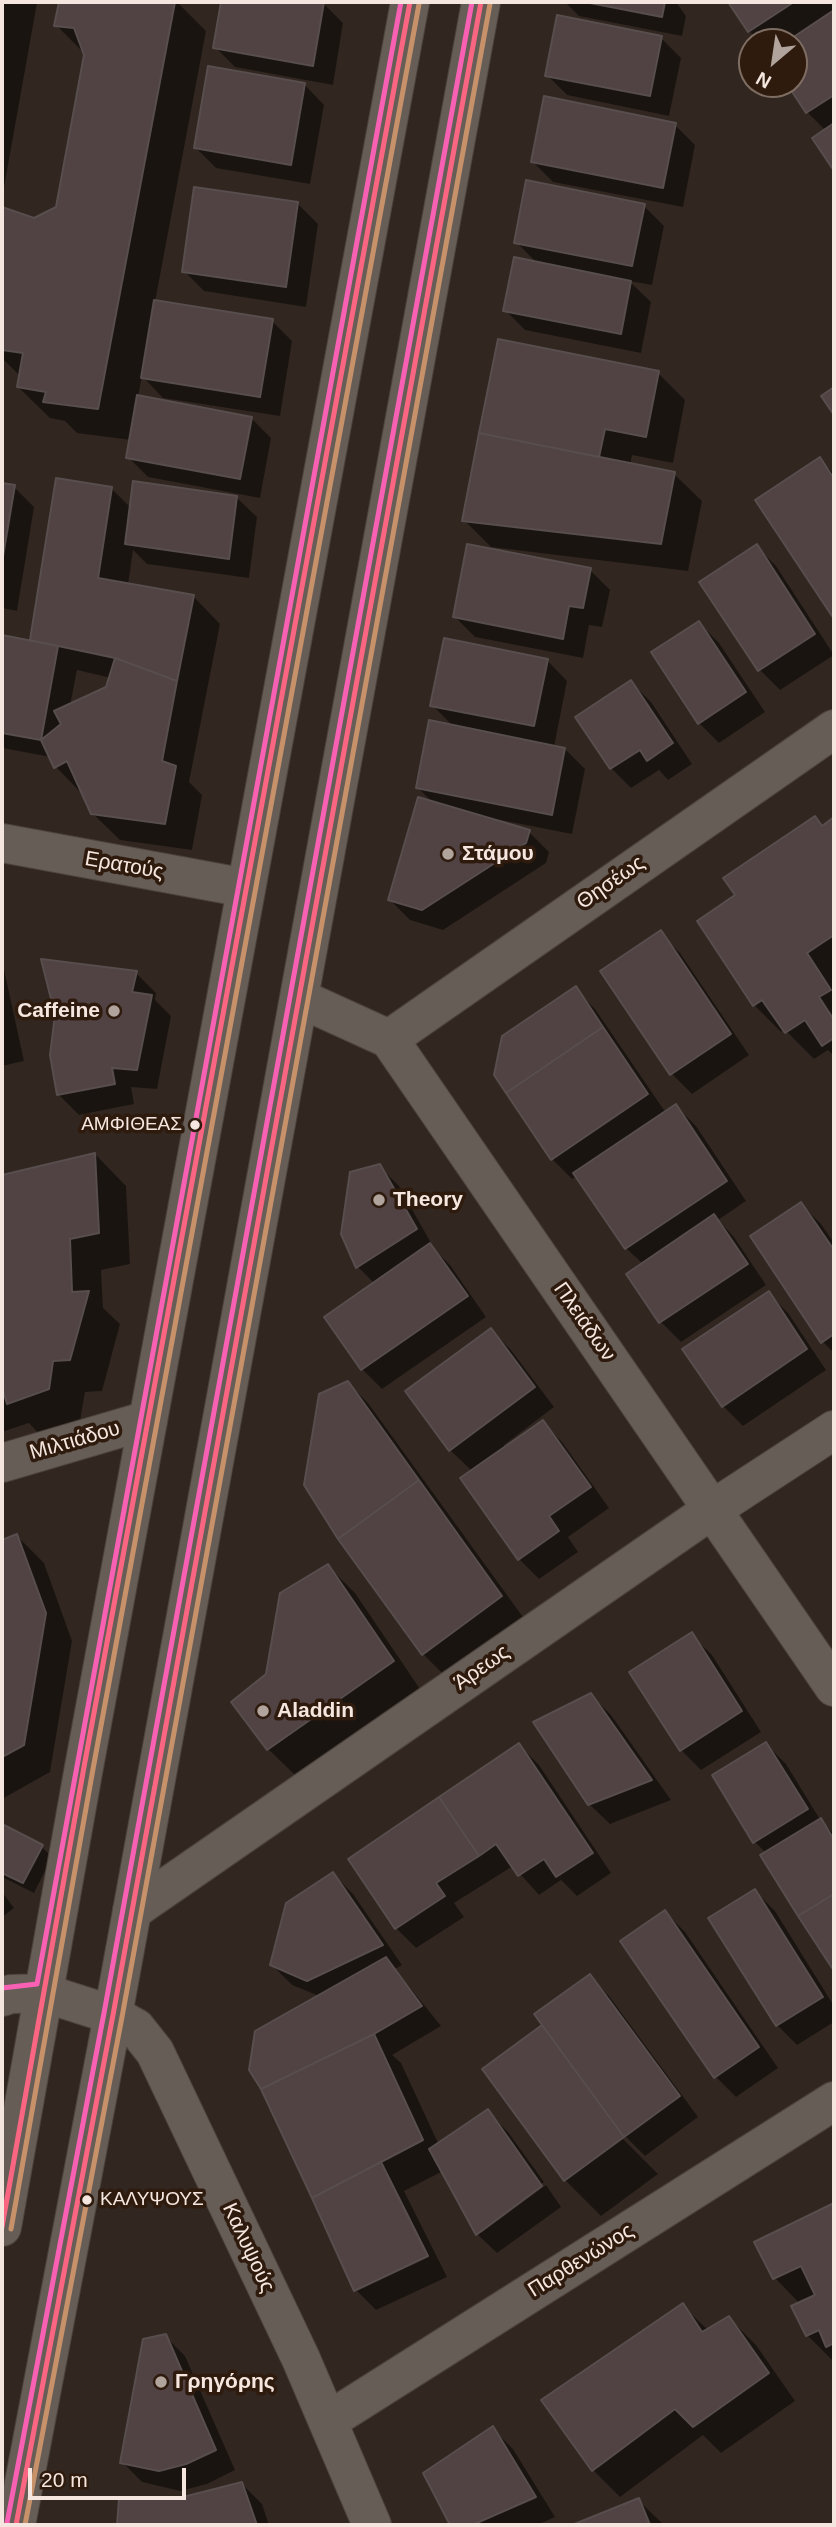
<!DOCTYPE html>
<html>
<head>
<meta charset="utf-8">
<style>
	body { margin:0 }
	#map { position:relative; width:836px; height:2527px; overflow:hidden; background:#322720; font-family:Helvetica,sans-serif }
	canvas { display:block }
	.frame { position:absolute; inset:0; border:4px solid #f5e7df; pointer-events:none }
	.north { position:absolute; left:738px; top:28px; width:70px; height:70px; box-sizing:border-box; background:#2f1b0e; border:2px solid #7e6d62; border-radius:50%; rotate:209deg; font-size:19px; font-weight:700; line-height:28px; text-align:center; color:#f5e7df }
	.north::after { content:''; display:block; margin:auto; width:24px; height:32px; background:#b1a49c; clip-path:polygon(50% 0,100% 100%,50% 72%,0 100%) }
	.scale { position:absolute; left:28px; top:2468px; width:158px; height:32px; box-sizing:border-box; border:4px solid #f5e7df; border-top:0; padding-left:9px; font-size:21px; line-height:24px; white-space:nowrap; color:#f5e7df; -webkit-text-stroke:5px #2f1b0e; paint-order:stroke }
</style>
</head>
<body>
<div id="map">
<canvas width="836" height="2527"></canvas>
<div class="frame"></div>
<div class="north">N</div>
<div class="scale">20 m</div>
</div>
<script>
const context = document.querySelector('canvas').getContext('2d');
context.lineJoin = 'round';
function fillPath(path, color) { context.fillStyle = color; context.fill(path, 'evenodd'); }
const poly = rows => new Path2D(rows.map(r => 'M' + r).join(''));
function trace(path, color, width, dash) { context.strokeStyle = color; context.lineWidth = width; context.lineCap = dash ? 'butt' : 'round'; context.setLineDash(dash || []); context.stroke(path); }
function write(font, color, halo, rows, align = 'center') {
  context.font = font + ' Helvetica,sans-serif'; context.lineWidth = 7; context.setLineDash([]); context.textBaseline = 'middle'; context.strokeStyle = halo; context.fillStyle = color; for (const [text, x, y, turn = 0] of rows) {
    context.save(); context.translate(x, y); context.rotate((+turn || 0) * Math.PI / 180); context.textAlign = isNaN(turn) ? turn : align; if (halo) context.strokeText(text, 0, 0); context.fillText(text, 0, 0); context.restore();
  }
}
fillPath(poly([
	[2,2,37,3,3,193,2,193],
	[61,2,177,2,206,31,155,302,272,321,292,341,280,416,163,398,142,376,138,397,251,418,271,438,260,498,148,477,128,457,131,440,77,433,65,421,50,418,18,387,20,376,2,358,2,209,34,219,58,208,86,55,56,25],
	[223,2,323,3,343,23,333,85,235,67,215,47],
	[565,2,676,2,686,16,682,36,579,16],
	[730,2,834,2,834,168,815,138,826,131,807,112,789,84,794,84,794,42,761,42,749,31],
	[661,38,681,58,669,116,567,95,547,75],
	[304,84,324,105,310,184,216,168,195,147],
	[675,125,695,145,683,207,553,182,533,162],
	[298,204,318,224,306,307,204,291,184,271],
	[644,206,664,226,652,285,629,281,651,302,641,353,525,330,505,310,538,264,516,242],
	[658,373,685,400,673,463,632,455,630,465,674,474,702,501,688,571,491,547,464,520],
	[820,459,834,474,834,616,757,501],
	[2,485,14,487,34,507,17,611,2,608],
	[112,489,131,508,236,497,257,517,249,578,147,564,133,550,128,585,193,596,220,624,189,782,202,795,192,850,120,840,92,813,83,795,56,767,51,757,2,748,2,637,35,643,32,639],
	[77,670,111,678,108,689,70,706],
	[756,546,776,566,834,655,780,690,760,670,702,582],
	[590,570,610,590,602,627,589,625,583,658,475,637,455,617],
	[699,623,719,643,765,712,719,743,699,723],
	[547,660,567,681,554,747,565,749,585,769,572,834,495,819,495,821,529,832,549,852,546,863,443,930,410,920,390,900,434,804,417,787,454,727,432,705],
	[631,682,651,702,692,764,668,780,659,770,631,788,611,768],
	[815,818,823,827,834,819,834,980,832,981,834,984,834,1056,828,1050,814,1059,784,1029,781,1032,754,1005,737,896],
	[660,933,680,953,749,1055,692,1094,672,1074],
	[2,960,24,1061,2,1066],
	[136,973,156,993,155,1000,171,1016,157,1089,131,1087,134,1104,79,1115,59,1095],
	[575,989,595,1009,666,1113,676,1106,696,1126,746,1201,718,1220,734,1237,766,1285,681,1342,661,1322,628,1274,643,1264,626,1248,577,1176,572,1179,552,1159],
	[95,1154,126,1186,130,1264,101,1270,103,1308,120,1324,102,1391,85,1392,80,1421,40,1435,29,1423,2,1432,2,1177],
	[379,1166,399,1186,435,1250,450,1265,486,1317,382,1389,362,1369,375,1284,358,1267,343,1234],
	[801,1204,821,1224,834,1243,834,1353,823,1342],
	[768,1293,788,1313,826,1370,743,1426,723,1406],
	[491,1330,511,1350,554,1407,504,1445,506,1448,542,1422,562,1442,609,1508,568,1537,578,1552,539,1579,519,1559,472,1471,450,1450],
	[348,1383,368,1403,528,1624,450,1681,423,1654],
	[17,1536,44,1563,72,1641,50,1772,2,1799,2,1541],
	[328,1566,355,1593,420,1689,296,1776,268,1749,233,1702,267,1675],
	[691,1635,712,1655,761,1732,701,1770,681,1750],
	[591,1695,611,1715,671,1800,610,1824,589,1804],
	[766,1744,786,1764,821,1821,834,1834,834,1968,799,1916,766,1853,755,1842],
	[519,1745,539,1765,611,1873,577,1896,561,1880,539,1895,513,1866,454,1903,464,1917,416,1948,396,1928],
	[2,1826,42,1847,52,1857,34,1893,2,1877],
	[333,1874,353,1894,402,1965,395,1969,441,2026,392,2055,401,2063,439,2145,488,2112,508,2132,544,2182,481,2229,481,2233,546,2185,561,2207,497,2253,477,2234,443,2171,404,2191,447,2277,376,2310,356,2290,263,2088,319,1996,292,1985,271,1964],
	[755,1891,775,1911,834,2006,834,2022,797,2045,777,2025],
	[2,1892,14,1908,2,1917],
	[665,1912,685,1932,778,2068,736,2097,716,2077,622,1941],
	[589,1976,609,1996,698,2117,645,2156,646,2157,624,2135,619,2135,658,2174,601,2216,565,2180,484,2069,544,2026],
	[834,2205,834,2362,807,2335,800,2304,775,2278,757,2242],
	[683,2306,708,2330,729,2318,756,2345,795,2401,721,2453,703,2435,620,2497,593,2470],
	[165,2336,185,2356,235,2470,207,2484,180,2491,142,2482,122,2462],
	[493,2429,513,2449,555,2517,537,2525,452,2525,426,2473],
	[242,2484,262,2504,269,2525,118,2525,121,2501,175,2501],
	[638,2500,664,2525,576,2525]
]), '#0007');
const building = poly([
	[59,2,175,2,98,409,43,402,46,392,17,387,23,353,2,350,2,207,34,218,56,207,84,55,74,28,54,26,59,2],
	[221,2,324,2,313,66,213,48,221,2],
	[585,2,665,2,662,17,585,2],
	[728,2,794,2,748,32,728,2],
	[834,10,834,95,806,113,787,84,794,84,794,42,786,42,834,10],
	[557,15,662,36,650,96,545,76,557,15],
	[208,66,305,83,291,165,194,148,208,66],
	[544,96,676,123,663,188,531,162,544,96],
	[834,123,834,171,812,138,834,123],
	[526,180,645,204,632,266,514,243,526,180],
	[194,187,298,202,286,287,182,272,194,187],
	[514,257,631,281,621,334,503,311,514,257],
	[154,300,273,319,260,397,141,378,154,300],
	[498,339,659,371,646,437,605,429,599,457,479,433,498,339],
	[834,387,834,415,821,396,834,387],
	[137,395,252,417,240,479,126,458,137,395],
	[479,433,675,472,661,544,462,521,479,433],
	[820,457,834,479,834,619,755,500,820,457],
	[56,478,112,487,98,578,194,595,177,681,115,658,30,640,56,478],
	[133,481,237,496,229,559,125,544,133,481],
	[2,483,15,485,2,562,2,483],
	[467,544,591,568,583,608,569,606,563,639,453,617,467,544],
	[757,544,815,634,758,671,699,582,757,544],
	[699,621,746,692,698,724,651,652,699,621],
	[2,635,58,646,41,740,2,733,2,635],
	[444,638,548,659,534,726,430,706,444,638],
	[115,658,177,681,162,761,176,766,165,824,91,814,67,761,54,768,41,740,61,724,54,711,106,687,115,658],
	[631,680,673,743,647,761,640,750,610,769,575,717,631,680],
	[429,720,565,748,552,815,416,788,429,720],
	[418,797,530,830,526,843,422,910,388,900,418,797],
	[815,816,822,826,834,817,834,935,807,953,831,990,819,997,834,1020,834,1038,822,1046,805,1020,785,1033,762,1000,753,1006,697,921,735,895,723,878,815,816],
	[661,930,731,1034,670,1075,600,971,661,930],
	[41,959,137,971,132,992,152,995,137,1070,112,1068,115,1084,57,1095,50,1055,55,1015,41,959],
	[576,986,603,1027,506,1093,494,1075,502,1036,576,986],
	[603,1027,648,1094,551,1160,506,1093,603,1027],
	[676,1104,727,1181,625,1249,573,1173,676,1104],
	[95,1153,99,1233,70,1239,72,1292,89,1291,70,1360,53,1361,49,1389,7,1404,2,1387,2,1175,95,1153],
	[380,1164,417,1229,356,1268,341,1234,350,1172,380,1164],
	[801,1202,834,1250,834,1334,821,1343,750,1236,801,1202],
	[714,1214,748,1264,659,1323,626,1274,714,1214],
	[430,1243,468,1296,361,1370,324,1317,430,1243],
	[769,1291,807,1349,722,1407,682,1349,769,1291],
	[491,1328,535,1387,449,1451,405,1391,491,1328],
	[348,1381,419,1480,338,1539,304,1485,319,1394,348,1381],
	[543,1420,591,1487,549,1516,559,1531,518,1560,460,1478,543,1420],
	[419,1480,502,1596,422,1655,338,1539,419,1480],
	[17,1534,46,1613,24,1745,2,1757,2,1540,17,1534],
	[328,1564,394,1661,267,1750,231,1702,266,1674,280,1593,328,1564],
	[692,1632,742,1711,680,1751,629,1672,692,1632],
	[591,1693,652,1780,588,1805,533,1722,591,1693],
	[766,1742,808,1809,753,1843,712,1775,766,1742],
	[519,1743,593,1853,556,1877,544,1859,518,1876,496,1844,479,1856,439,1797,519,1743],
	[439,1797,479,1856,436,1883,445,1896,395,1929,348,1859,439,1797],
	[821,1818,834,1840,834,1894,798,1916,760,1855,821,1818],
	[2,1824,43,1845,23,1883,2,1873,2,1824],
	[333,1872,383,1945,307,1981,270,1965,286,1903,333,1872],
	[755,1889,823,1997,776,2026,708,1918,755,1889],
	[834,1894,834,1971,798,1916,834,1894],
	[665,1910,759,2047,714,2078,620,1941,665,1910],
	[386,1957,422,2006,374,2034,261,2089,249,2070,255,2031,386,1957],
	[590,1974,680,2096,624,2137,534,2014,590,1974],
	[542,2025,624,2137,564,2181,482,2069,542,2025],
	[374,2034,423,2140,312,2198,261,2089,374,2034],
	[488,2109,542,2186,476,2235,429,2149,488,2109],
	[381,2162,428,2256,354,2291,312,2198,381,2162],
	[834,2203,834,2343,826,2347,819,2330,806,2336,791,2306,815,2295,801,2266,773,2279,754,2242,834,2203],
	[683,2303,702,2332,729,2316,769,2373,693,2427,675,2409,592,2471,541,2400,683,2303],
	[166,2334,216,2450,186,2464,159,2471,120,2463,143,2339,166,2334],
	[493,2426,536,2497,472,2525,450,2525,423,2473,493,2426],
	[242,2482,257,2525,117,2525,119,2499,175,2499,242,2482],
	[639,2498,650,2525,572,2525,639,2498]
]);
fillPath(building, '#514244');
trace(building, '#574e4d', 2);
const street = poly([
	[2,843,246,888],
	[389,1039,834,729],
	[2,1463,148,1420],
	[132,1911,713,1509,834,1430],
	[328,2421,834,2101]
]);
const secondary = poly([
	[299,998,389,1039,834,1687],
	[2,1997,11,1994,44,1993,113,2015,136,2028,155,2052,301,2359,372,2525],
	[2,2227,84,1767,410,2],
	[16,2525,113,2015,481,2]
]);
trace(street, '#4d433d', 40);
trace(secondary, '#4d433d', 40);
trace(street, '#665d57', 38);
trace(secondary, '#665d57', 38);
trace(poly([
	[2,2227,84,1767,410,2],
	[16,2525,113,2015,481,2]
]), '#fa6682', 5);
trace(poly([
	[11,2229,93,1769,419,4],
	[25,2525,122,2017,490,4]
]), '#c7916a', 5);
trace(poly([
	[2,1988,37,1984,401,2],
	[7,2523,104,2013,472,2]
]), '#f860b3', 5);
for (const [x, y, r, color] of [
	[448,854,7,"#b1a49c"],
	[114,1011,7,"#b1a49c"],
	[195,1125,6,"#f5e7df"],
	[379,1200,7,"#b1a49c"],
	[263,1711,7,"#b1a49c"],
	[87,2200,6,"#f5e7df"],
	[161,2382,7,"#b1a49c"]
]) { const dot = new Path2D(); dot.arc(x, y, r, 0, 2 * Math.PI); context.fillStyle = color; context.fill(dot); trace(dot, '#2f1b0e', 2.5); }
write('19px', '#f5e7df', '#2f1b0e', [
	["ΑΜΦΙΘΕΑΣ",182,1125],
	["ΚΑΛΥΨΟΥΣ",100,2200,"left"]
], 'right');
write('bold 21px', '#f5e7df', '#2f1b0e', [
	["Στάμου",462,854],
	["Caffeine",100,1011,"right"],
	["Theory",393,1200],
	["Aladdin",277,1711],
	["Γρηγόρης",175,2382]
], 'left');
write('21px', '#f5e7df', '#2f1b0e', [
	["Ερατούς",124,866,10],
	["Θησέως",611,883,-35],
	["Πλειάδων",584,1322,55],
	["Μιλτιάδου",75,1441,-16],
	["Άρεως",482,1668,-35],
	["Καλυψούς",248,2248,65],
	["Παρθενώνος",581,2261,-32]
]);
</script>
</body>
</html>
